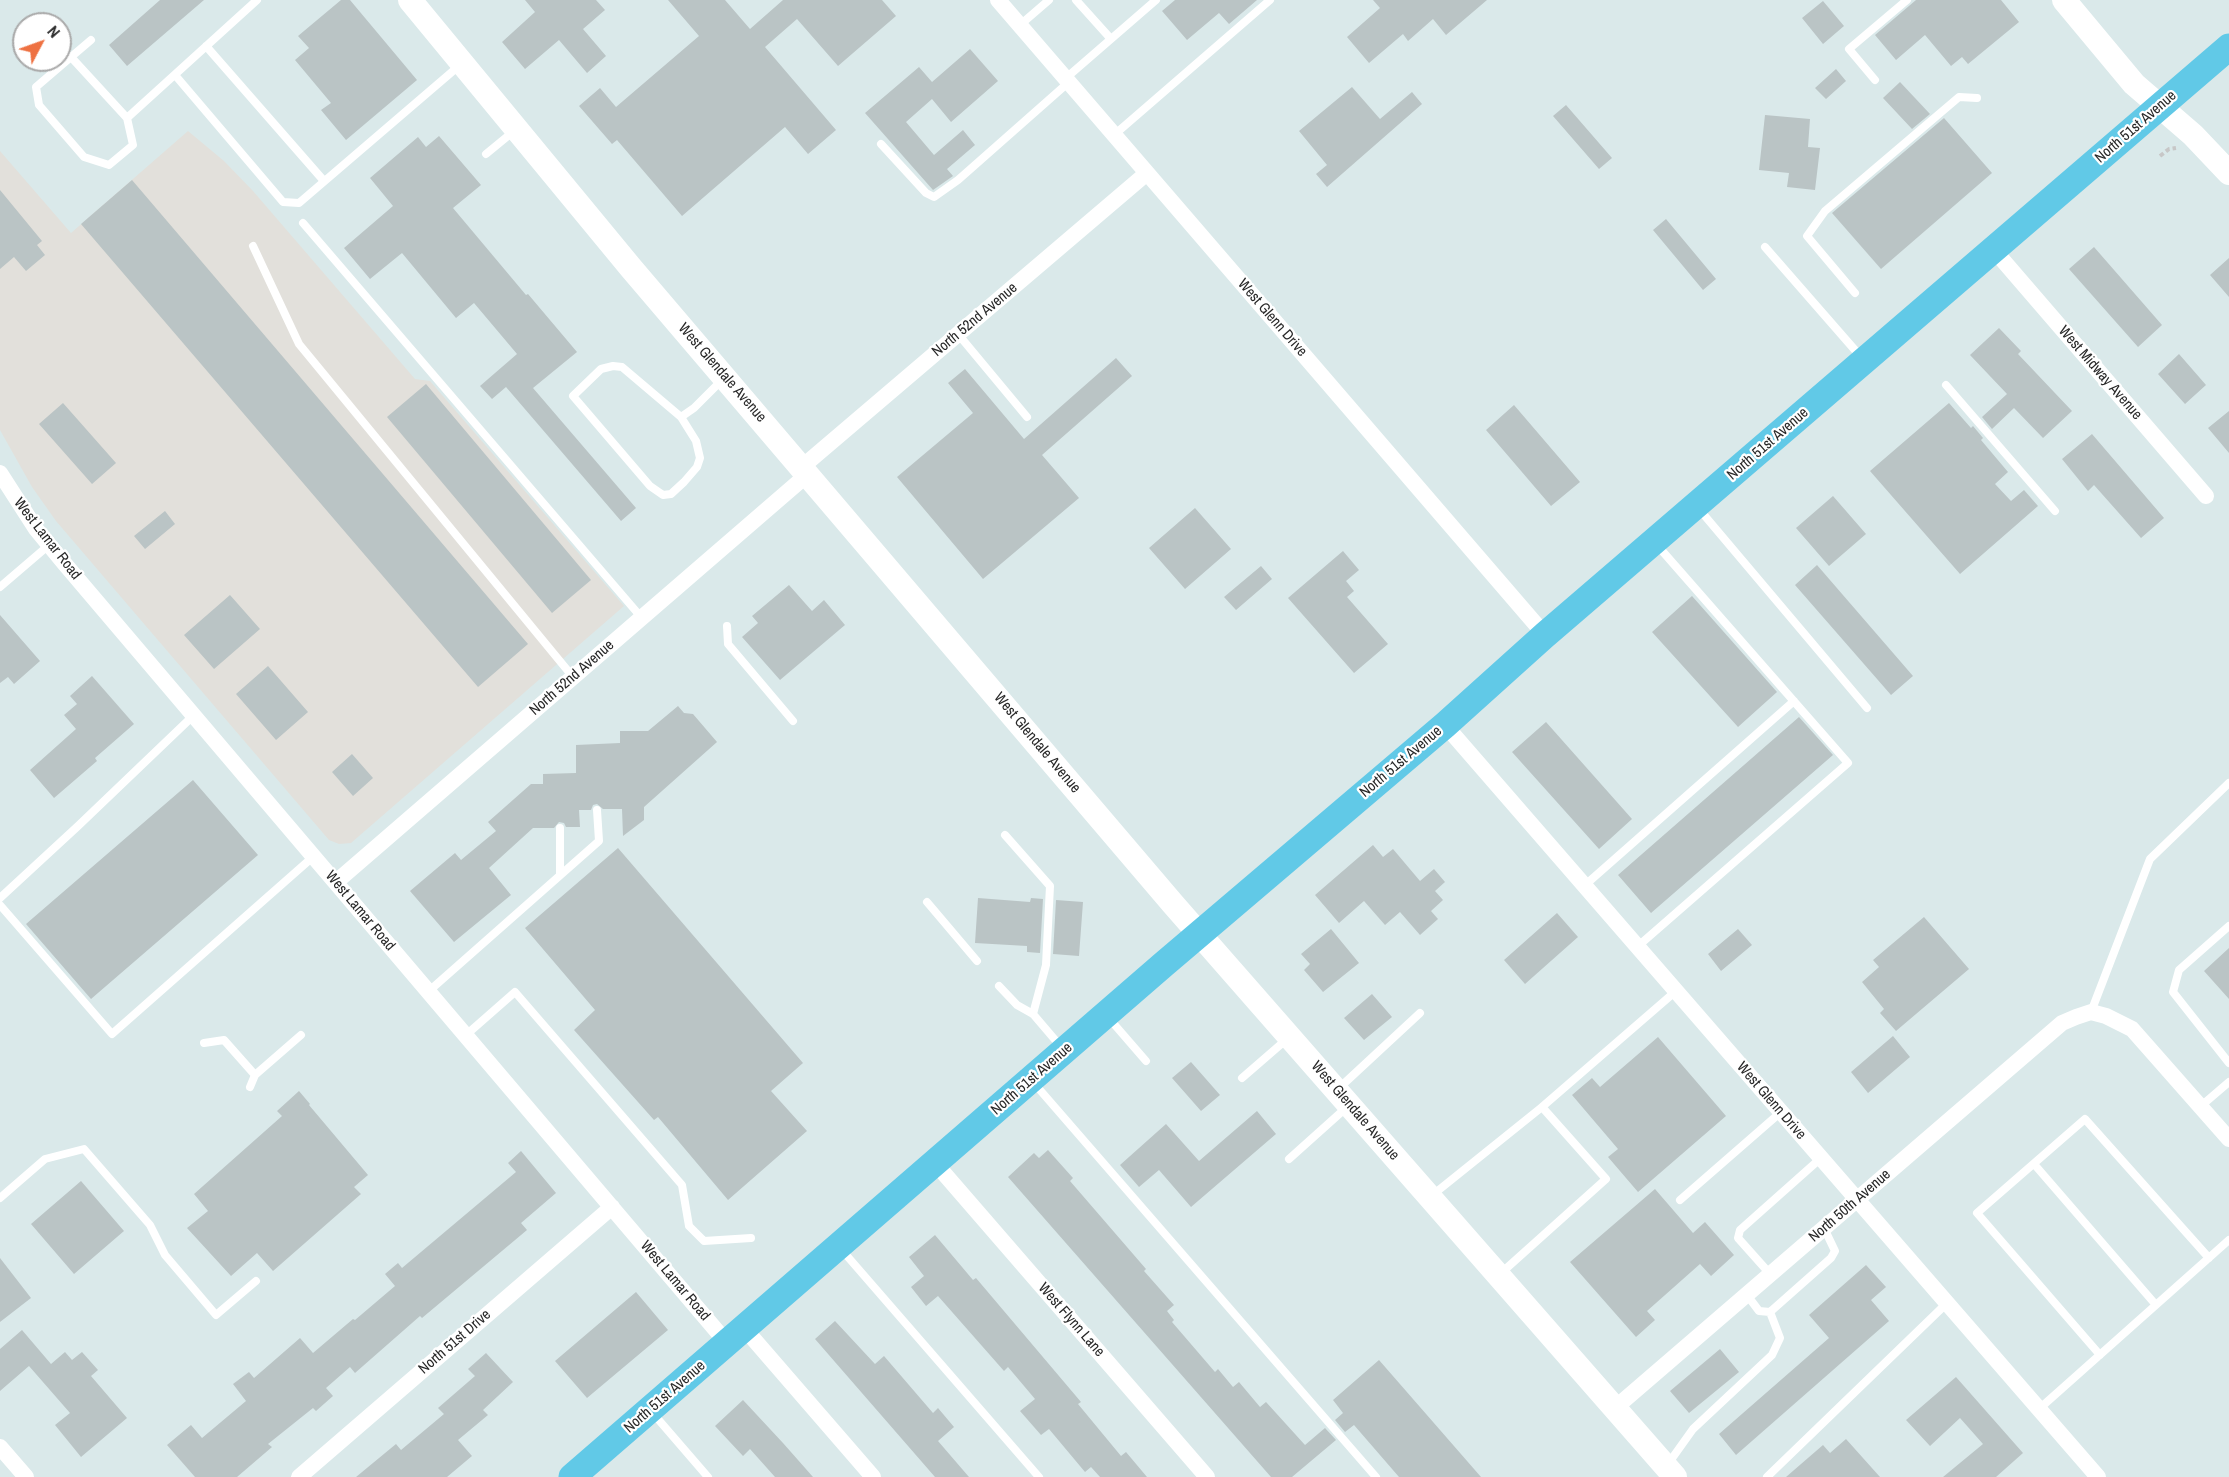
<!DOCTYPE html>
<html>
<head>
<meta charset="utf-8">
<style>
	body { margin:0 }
	#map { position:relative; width:2229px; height:1477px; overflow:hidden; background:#dae9ea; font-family:"Archivo Narrow",sans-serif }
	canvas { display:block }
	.north { position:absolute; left:12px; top:12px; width:60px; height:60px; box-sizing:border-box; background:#fff; border:2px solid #a9a9a9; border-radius:50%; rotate:49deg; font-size:16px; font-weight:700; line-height:24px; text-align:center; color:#282828 }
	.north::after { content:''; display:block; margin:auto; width:21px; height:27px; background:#ee7142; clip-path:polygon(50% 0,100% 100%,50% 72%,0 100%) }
</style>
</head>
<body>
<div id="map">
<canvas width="2229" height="1477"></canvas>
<div class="north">N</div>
</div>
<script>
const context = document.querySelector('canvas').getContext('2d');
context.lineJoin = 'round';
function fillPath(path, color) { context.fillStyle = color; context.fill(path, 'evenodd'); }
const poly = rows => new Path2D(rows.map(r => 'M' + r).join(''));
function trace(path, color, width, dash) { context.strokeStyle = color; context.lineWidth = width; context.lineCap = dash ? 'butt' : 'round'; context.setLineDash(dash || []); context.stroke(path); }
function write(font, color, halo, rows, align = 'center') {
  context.font = font + ' "Archivo Narrow",sans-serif'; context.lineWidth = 4.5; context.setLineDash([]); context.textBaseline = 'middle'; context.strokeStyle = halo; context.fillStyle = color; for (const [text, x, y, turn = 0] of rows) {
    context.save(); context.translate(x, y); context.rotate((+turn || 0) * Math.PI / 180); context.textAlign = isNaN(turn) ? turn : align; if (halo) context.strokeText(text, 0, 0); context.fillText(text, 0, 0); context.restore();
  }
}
fillPath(poly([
	[188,131,224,161,253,191,415,379,430,381,624,606,351,843,339,844,329,840,56,521,32,487,0,430,0,151,71,233]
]), '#e2e0db');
fillPath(poly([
	[160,0,204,0,127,66,109,45],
	[341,0,350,0,417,80,346,140,321,110,331,103,295,60,309,48,298,36],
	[525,0,596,0,605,10,583,29,606,56,587,73,559,40,525,69,502,42,535,12],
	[668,0,725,0,750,29,783,0,882,0,896,16,838,66,797,19,765,47,836,130,808,154,785,127,682,216,617,140,612,144,579,106,600,88,616,107,699,36],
	[1175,0,1257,0,1229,24,1219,13,1187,40,1162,11],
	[1373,0,1487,0,1446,35,1433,19,1408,41,1403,34,1369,63,1347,37,1380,8],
	[1916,0,2001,0,2019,22,1968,64,1962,57,1951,66,1925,35,1896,60,1875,35],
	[1823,1,1844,26,1823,44,1802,18],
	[970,49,998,81,951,122,932,99,906,122,934,155,963,130,975,145,947,169,953,176,933,190,865,113,919,67,932,82],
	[1836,69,1846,81,1826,99,1815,88],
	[1900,82,1930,114,1912,129,1883,98],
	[1352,87,1380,119,1412,92,1422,104,1327,187,1316,174,1327,165,1299,131],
	[1566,105,1612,158,1599,169,1553,116],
	[1765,115,1810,119,1808,147,1820,148,1815,190,1787,187,1789,173,1759,170],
	[1944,118,1992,173,1881,269,1832,213],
	[439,136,481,185,453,208,526,295,528,294,577,352,533,388,636,508,621,521,506,387,492,399,480,386,517,354,474,303,456,318,402,253,370,279,344,248,393,206,370,178,418,137,426,147],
	[132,180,528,644,478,687,81,224],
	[0,190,42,241,37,245,45,255,26,271,14,257,0,269],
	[1666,219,1716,279,1703,290,1653,230],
	[2094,247,2162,325,2138,347,2069,269],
	[2229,258,2229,297,2210,275],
	[1999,328,2021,351,2018,354,2072,411,2043,438,2014,408,1992,429,1982,417,2007,394,1970,355],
	[2179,354,2206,385,2185,404,2158,374],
	[1116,358,1132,376,1042,455,1079,498,983,579,897,477,973,413,948,383,965,369,1024,439],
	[426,384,591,580,552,613,387,417],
	[63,403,116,463,92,484,39,424],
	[1949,403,1971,428,1973,426,1983,438,1981,440,2008,472,1995,484,2011,501,2024,490,2038,506,1960,574,1870,471],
	[1514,405,1580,482,1551,506,1486,430],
	[2229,411,2229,453,2208,428],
	[2092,434,2164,518,2141,538,2094,485,2088,491,2062,459],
	[1833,496,1866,534,1829,566,1796,528],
	[1195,508,1231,549,1185,589,1149,548],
	[165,511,175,524,145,549,134,536],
	[1343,551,1359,570,1346,581,1354,591,1347,597,1388,644,1354,673,1288,598],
	[1817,565,1913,676,1891,695,1795,585],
	[1261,566,1272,579,1236,610,1224,597],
	[789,585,812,611,824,600,845,625,780,680,742,637,758,623,752,616],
	[230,595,260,629,214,669,184,635],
	[1692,596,1777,692,1738,727,1652,632],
	[0,615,40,661,14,684,8,677,0,683],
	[268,666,308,712,276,740,236,694],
	[92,676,134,724,95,758,97,761,54,798,30,770,76,729,64,715,77,704,70,696],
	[678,706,684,713,693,714,717,742,644,807,644,820,623,836,622,809,603,809,597,804,593,805,591,810,579,810,580,827,566,827,564,823,559,822,554,828,533,828,489,868,511,895,454,942,410,891,455,853,461,860,496,831,488,822,531,784,543,784,543,774,576,773,576,745,620,743,620,731,648,731],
	[1799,717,1833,755,1651,913,1618,875],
	[1546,722,1632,819,1599,849,1512,752],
	[352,754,373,778,353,796,332,772],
	[193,780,258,855,91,999,26,924],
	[1373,845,1383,857,1393,849,1420,881,1434,869,1445,882,1435,891,1443,900,1431,911,1438,919,1420,935,1400,912,1385,925,1364,901,1339,923,1315,895],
	[618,848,803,1063,771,1091,807,1131,728,1200,658,1117,654,1120,574,1030,595,1010,525,928],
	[978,898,1030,902,1031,898,1043,899,1040,953,1027,952,1027,946,975,943],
	[1056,900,1083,902,1079,956,1053,954],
	[1557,913,1578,937,1525,984,1504,960],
	[1924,917,1969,969,1896,1031,1880,1013,1884,1009,1862,982,1879,967,1873,960],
	[1331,929,1359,963,1323,992,1304,970,1310,964,1301,954],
	[1738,929,1752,945,1721,971,1708,954],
	[2229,948,2229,999,2204,971],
	[1372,994,1392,1017,1364,1040,1344,1018],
	[1893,1036,1910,1057,1868,1093,1851,1072],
	[1658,1037,1726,1116,1638,1192,1608,1157,1618,1149,1572,1095,1592,1078,1600,1087],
	[1191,1062,1220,1095,1201,1111,1172,1078],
	[299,1091,310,1104,309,1105,368,1175,354,1187,361,1194,273,1271,257,1253,231,1276,187,1228,208,1211,194,1194,282,1116,277,1111],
	[1257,1111,1276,1134,1191,1207,1159,1170,1139,1187,1120,1165,1166,1124,1199,1161],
	[1048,1150,1073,1178,1070,1181,1146,1269,1144,1271,1174,1305,1167,1311,1174,1320,1172,1322,1215,1372,1218,1369,1233,1387,1239,1382,1260,1407,1266,1402,1305,1445,1325,1428,1336,1440,1292,1477,1271,1477,1008,1177,1034,1153,1039,1158],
	[521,1151,556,1193,521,1223,527,1230,422,1318,420,1316,355,1373,350,1367,326,1388,333,1396,316,1411,313,1408,268,1444,272,1447,237,1477,195,1477,167,1445,191,1425,202,1438,246,1401,233,1384,249,1372,254,1378,300,1338,313,1353,353,1319,355,1320,395,1286,385,1274,398,1263,402,1268,516,1172,508,1163],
	[81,1181,124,1231,74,1274,31,1224],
	[1655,1189,1693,1233,1705,1222,1734,1255,1711,1276,1700,1264,1647,1311,1655,1320,1636,1337,1570,1262],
	[935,1235,973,1280,976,1278,1081,1402,1078,1404,1121,1456,1126,1452,1147,1477,1100,1477,1091,1467,1085,1472,1049,1429,1041,1435,1020,1411,1035,1399,1008,1367,1004,1371,938,1296,926,1306,911,1287,924,1276,909,1257],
	[0,1258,31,1298,0,1322],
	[1866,1265,1886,1287,1871,1300,1889,1321,1736,1455,1719,1434,1829,1338,1809,1315],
	[636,1292,668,1330,587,1398,555,1361],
	[835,1321,875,1364,884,1356,933,1413,938,1408,954,1427,938,1441,969,1477,935,1477,815,1339],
	[22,1330,51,1364,65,1352,72,1360,82,1352,98,1370,91,1376,127,1418,81,1457,55,1425,70,1413,29,1366,0,1391,0,1349],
	[1720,1349,1739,1372,1689,1413,1670,1391],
	[486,1353,513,1382,483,1410,488,1415,458,1440,472,1456,447,1477,356,1477,396,1444,401,1450,444,1414,438,1408,475,1376,468,1369],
	[1379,1360,1481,1477,1399,1477,1354,1425,1345,1432,1335,1420,1343,1413,1333,1400],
	[1956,1377,2023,1453,1996,1477,1943,1477,1983,1444,1960,1418,1930,1446,1906,1420],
	[743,1400,783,1443,813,1477,775,1477,750,1449,743,1456,715,1426],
	[1846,1439,1880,1477,1786,1477,1823,1445,1830,1453]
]), '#bac4c5');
trace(poly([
	[2160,156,2169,149,2176,148]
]), '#c7c7c7', 4, [4.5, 3]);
trace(poly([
	[1076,0,1111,39,1156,0],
	[1020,25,1049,0],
	[206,46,324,181],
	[71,57,127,118,133,145,109,165,84,157,39,105,36,87,71,57,91,40],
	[175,75,283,202,299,203,460,65],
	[1066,78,1111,39],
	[1875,80,1849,49,1907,0],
	[127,118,257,0],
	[1114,135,1270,0],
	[881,144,926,193,934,197,958,180,1069,82],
	[486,154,514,131],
	[303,223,641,617],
	[253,246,299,344,573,677],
	[1765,247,1861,357],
	[1855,293,1807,236,1825,211,1959,97,1977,98],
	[958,334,1027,417],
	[1946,385,2055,511],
	[681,417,696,441,700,458,697,467,684,482,671,494,663,495,650,486,573,396,601,369,613,366,622,367,681,417,694,408,722,380],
	[1699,509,1867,708],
	[0,587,49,545],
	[727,626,728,644,793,721],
	[560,828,560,874],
	[1005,835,1050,886,1046,965,1033,1014],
	[1584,886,1794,701],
	[0,898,78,826,194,715],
	[927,902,977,961],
	[0,905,112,1034,314,856],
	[2229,926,2179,970,2173,992,2229,1063],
	[1637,947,1848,763,1657,545],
	[999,986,1017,1005,1033,1014,1062,1048],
	[429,991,599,841,597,810],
	[2091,1012,2150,859,2229,783],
	[1107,1016,1146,1061],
	[466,1035,515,992,682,1185,689,1226,704,1241,751,1238],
	[204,1043,224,1040,255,1075,301,1035],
	[1242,1078,1287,1039],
	[1033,1082,1376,1477],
	[250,1087,255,1075],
	[1337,1090,1420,1013],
	[2201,1106,2229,1082],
	[1289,1159,1347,1107],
	[2034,1164,2156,1305],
	[1430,1197,1542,1107,1676,991],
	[0,1198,45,1159,84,1149,150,1225,165,1255,216,1315,256,1281],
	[1680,1200,1781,1112],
	[841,1249,1039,1477],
	[1500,1274,1606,1179,1542,1107],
	[1771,1275,1738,1238,1740,1230,1821,1158],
	[1747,1295,1759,1311,1770,1312,1831,1258,1835,1251,1824,1228],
	[2100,1355,1977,1213,2085,1119,2209,1258],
	[2039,1409,2229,1240],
	[651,1411,708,1477],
	[1668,1464,1693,1429,1772,1355,1780,1338,1770,1312],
	[1767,1477,1947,1303]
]), '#fff', 8);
trace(poly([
	[998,0,1545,635],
	[1994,250,2206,496],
	[802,467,1147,173],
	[0,473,36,529,64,563,727,1343],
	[1445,725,2098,1477],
	[336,882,808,474],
	[935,1163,1207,1477],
	[744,1328,873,1477],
	[1615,1408,2062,1023,2076,1017,2091,1012,2106,1016,2132,1029,2229,1139],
	[0,1447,26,1477],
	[299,1477,612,1207]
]), '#fff', 16);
trace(poly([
	[410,0,631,268,1173,904,1675,1477],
	[2064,0,2134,84,2193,135,2229,173]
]), '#fff', 24);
trace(poly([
	[572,1477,1164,964,1445,725,1545,635,2229,47]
]), '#61c9e7', 27);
write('15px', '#282828', '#fff', [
	["North 51st Avenue",2136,127,-41],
	["West Glenn Drive",1272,318,49],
	["North 52nd Avenue",975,320,-40],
	["West Glendale Avenue",722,373,49],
	["West Midway Avenue",2100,373,49],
	["North 51st Avenue",1768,444,-41],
	["West Lamar Road",47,539,52],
	["North 52nd Avenue",572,678,-41],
	["West Glendale Avenue",1037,743,50],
	["North 51st Avenue",1401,762,-40],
	["West Lamar Road",360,911,50],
	["North 51st Avenue",1032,1079,-41],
	["West Glenn Drive",1771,1101,49],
	["West Glendale Avenue",1355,1111,49],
	["North 50th Avenue",1850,1206,-41],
	["West Lamar Road",675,1281,50],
	["West Flynn Lane",1071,1320,49],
	["North 51st Drive",455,1342,-41],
	["North 51st Avenue",665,1397,-41]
]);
</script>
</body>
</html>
